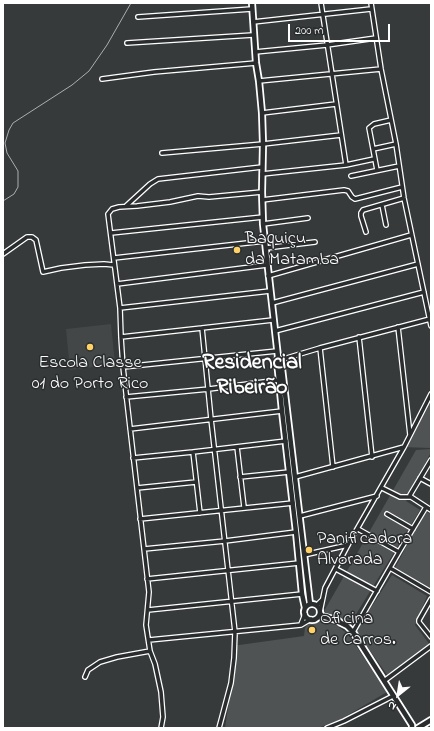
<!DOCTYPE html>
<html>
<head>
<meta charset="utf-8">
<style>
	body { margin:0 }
	#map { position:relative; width:434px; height:731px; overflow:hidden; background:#373a3b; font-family:"Indie Flower",sans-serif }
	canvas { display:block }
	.frame { position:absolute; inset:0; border:4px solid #fff; pointer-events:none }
	.north { position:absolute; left:378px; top:675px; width:40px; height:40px; -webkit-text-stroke:3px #2a2d2e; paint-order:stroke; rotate:210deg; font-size:11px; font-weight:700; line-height:16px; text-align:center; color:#fff }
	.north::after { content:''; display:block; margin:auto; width:14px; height:18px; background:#fff; clip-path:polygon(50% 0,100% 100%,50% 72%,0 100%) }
	.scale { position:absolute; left:288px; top:24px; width:102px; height:18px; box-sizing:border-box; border:2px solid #fff; border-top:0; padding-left:5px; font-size:12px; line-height:14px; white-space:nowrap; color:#fff; -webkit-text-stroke:3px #2a2d2e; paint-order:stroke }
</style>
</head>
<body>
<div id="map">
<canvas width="434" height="731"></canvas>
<div class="frame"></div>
<div class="north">N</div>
<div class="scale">200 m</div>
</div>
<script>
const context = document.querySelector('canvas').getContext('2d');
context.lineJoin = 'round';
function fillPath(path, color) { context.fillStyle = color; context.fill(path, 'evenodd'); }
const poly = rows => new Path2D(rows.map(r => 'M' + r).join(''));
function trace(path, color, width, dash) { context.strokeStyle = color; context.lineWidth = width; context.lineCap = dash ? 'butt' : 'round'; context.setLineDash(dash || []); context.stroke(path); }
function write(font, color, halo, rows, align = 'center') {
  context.font = font + ' "Indie Flower",sans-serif'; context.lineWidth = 3; context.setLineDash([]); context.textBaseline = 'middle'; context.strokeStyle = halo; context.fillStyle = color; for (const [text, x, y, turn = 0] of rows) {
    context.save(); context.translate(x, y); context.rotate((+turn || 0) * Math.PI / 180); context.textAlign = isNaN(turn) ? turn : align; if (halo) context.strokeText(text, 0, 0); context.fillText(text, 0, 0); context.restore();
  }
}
fillPath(poly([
	[111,324,115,364,70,370,66,329]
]), '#444748');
fillPath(poly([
	[431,391,431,448,402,447],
	[431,449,431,452,406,501,420,510,350,624,336,619,323,613,416,450],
	[425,511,431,514,431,590,395,568],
	[392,575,427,596,415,625,430,645,388,676,356,631],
	[310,620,336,625,348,634,387,692,341,719,318,728,225,728,232,682,232,646,304,636,305,628]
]), '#505354');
trace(poly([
	[3,201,14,194,18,187,18,171,7,153,5,143,9,130,13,123,72,85,89,71,107,45,131,3]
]), '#adaeaf', 1);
const street = poly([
	[371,3,381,69,396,144,404,198,431,326],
	[138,17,252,9],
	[253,22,371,9],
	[127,43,253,35],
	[255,52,327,45,376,38],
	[102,79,154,72,256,63],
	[259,81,381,69],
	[262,113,336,104],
	[373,149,396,144],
	[162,153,263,144,341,135],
	[346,165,374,159],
	[377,170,369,128,374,124,391,120],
	[262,174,346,165,321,3],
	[351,176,399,166],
	[262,200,344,190,348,191,352,197,355,199,402,187],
	[382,205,386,225],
	[126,206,150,184,158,179,262,167],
	[263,224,308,218],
	[366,232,361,216,361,213,363,210,404,198],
	[111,233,263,217],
	[266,248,315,242],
	[3,254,27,237,32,237,36,240,43,272,61,268,85,265,104,264,114,265],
	[114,258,265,241],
	[268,276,411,235],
	[117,284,267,265],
	[272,303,418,264],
	[120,308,270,291],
	[398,327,410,435],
	[202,328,273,320],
	[275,331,424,292],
	[121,337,202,328,211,419,235,632,234,658,231,683,219,728],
	[359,337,372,457],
	[320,348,333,467],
	[280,360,320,348,430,319],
	[123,367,277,351],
	[126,397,209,389,279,380],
	[130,429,282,411],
	[237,447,244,507],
	[193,452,200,513],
	[133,458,193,452,286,441],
	[240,477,289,472],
	[295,477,404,447],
	[420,478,431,484],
	[137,488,196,482],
	[382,488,400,497,411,497,431,510],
	[411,497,410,495,431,460],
	[387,514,413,529],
	[300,516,377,496],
	[140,519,293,503],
	[358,529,399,552],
	[144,549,225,541,296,532],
	[304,555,348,545],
	[390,568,431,592],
	[336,569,377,591],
	[147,579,299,563],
	[431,599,419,620,419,622,431,637],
	[317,605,322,600],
	[148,610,302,594],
	[320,612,325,588,349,543,404,447,431,394],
	[301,624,305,614],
	[353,632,399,552,426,507],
	[149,640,301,625,311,619],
	[85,677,88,670,100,662,117,657,150,651],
	[384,681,431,646],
	[161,728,163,717,161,692,155,664,150,651,146,625,149,592,123,367,121,337,120,308,108,214,112,209,119,207,137,206,170,202,198,196,209,197,262,192],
	[327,728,344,721,393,696]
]);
const secondary = poly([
	[252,3,256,63,259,81,262,113,263,144,262,192,263,224,278,357,277,361,282,411,296,532,302,594,305,608],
	[278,357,281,360,310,604],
	'304 612a8 8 0 1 1 16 0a8 8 0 1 1-16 0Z',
	[320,613,322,616,325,617,337,620,341,623,347,626,353,632,412,725,412,728],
	[418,728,431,720]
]);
trace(street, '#fff', 6);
trace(secondary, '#fff', 8);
trace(street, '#2a2d2e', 3.5);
trace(secondary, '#2a2d2e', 4.5);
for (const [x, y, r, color] of [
	[237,250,4,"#ffd166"],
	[90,347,4,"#ffd166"],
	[309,550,4,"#ffd166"],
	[312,630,4,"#ffd166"]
]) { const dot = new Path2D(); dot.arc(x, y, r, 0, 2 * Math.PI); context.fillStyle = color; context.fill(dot); trace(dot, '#2a2d2e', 1.5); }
write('18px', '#fff', '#2a2d2e', [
	["Baquiçu",245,240],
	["da Matamba",245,261],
	["Escola Classe",90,364,"center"],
	["01 do Porto Rico",90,385,"center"],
	["Panificadora",317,540],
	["Alvorada",317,561],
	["Oficina",320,620],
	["de Carros.",320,641]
], 'left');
write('bold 22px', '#fff', '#2a2d2e', [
	["Residencial",252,364],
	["Ribeirão",252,389]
]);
</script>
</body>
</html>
